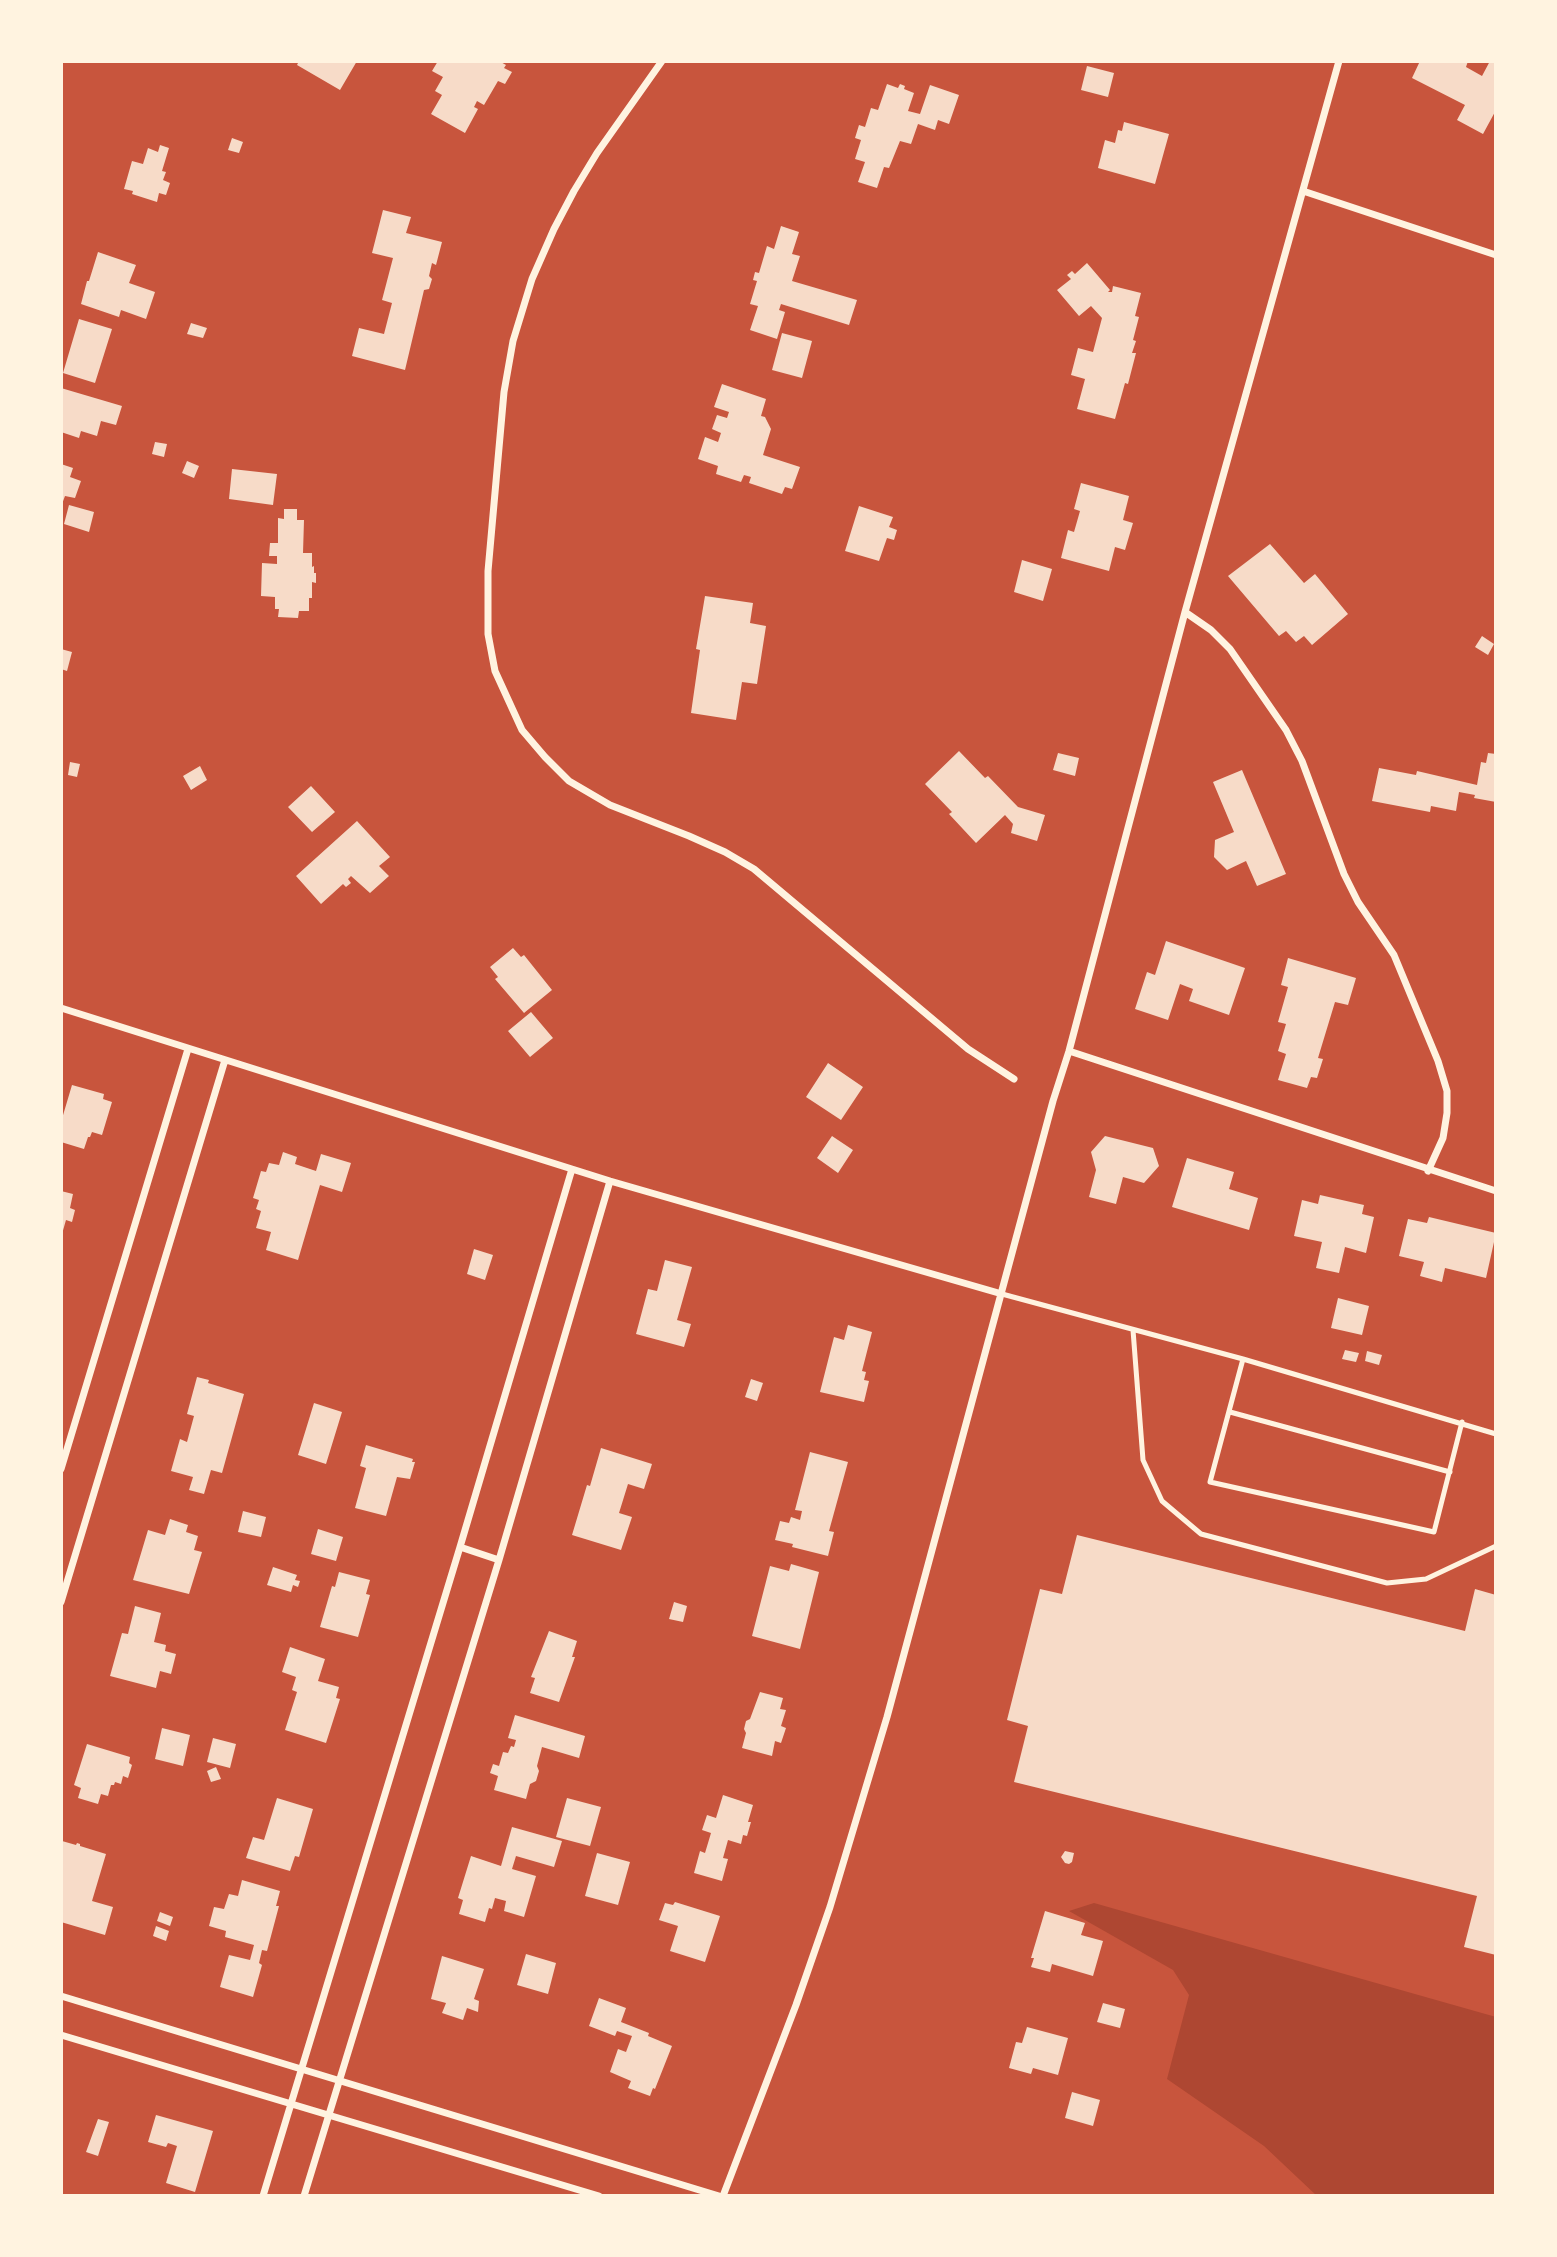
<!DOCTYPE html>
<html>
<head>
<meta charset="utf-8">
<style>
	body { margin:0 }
	#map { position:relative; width:1557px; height:2257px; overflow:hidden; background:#c8553d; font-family:"Sofia Sans Condensed",sans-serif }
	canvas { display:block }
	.frame { position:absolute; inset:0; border:63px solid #fff3e0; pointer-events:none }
</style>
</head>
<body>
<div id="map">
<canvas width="1557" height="2257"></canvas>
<div class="frame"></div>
</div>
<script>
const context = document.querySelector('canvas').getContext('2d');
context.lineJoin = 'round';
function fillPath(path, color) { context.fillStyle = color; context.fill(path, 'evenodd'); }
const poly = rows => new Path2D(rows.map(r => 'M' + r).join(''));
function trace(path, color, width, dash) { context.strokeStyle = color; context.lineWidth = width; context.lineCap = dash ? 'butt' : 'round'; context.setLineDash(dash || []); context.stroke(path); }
fillPath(poly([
	[1094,1903,1496,2017,1496,2196,1317,2196,1264,2146,1167,2079,1189,1995,1173,1970,1069,1911]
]), '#ae4732');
fillPath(poly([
	[299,61,357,61,340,90,297,65],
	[438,61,499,61,506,65,504,68,512,72,505,84,498,81,484,105,477,101,474,107,478,109,465,133,431,114,442,95,435,91,443,77,432,71],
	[1420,61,1468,61,1466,67,1482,76,1490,61,1496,61,1496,110,1483,134,1457,120,1465,105,1412,78],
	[1087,66,1114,73,1108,97,1081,90],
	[887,84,898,88,900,84,905,86,904,89,914,93,908,111,920,114,930,85,959,95,949,124,938,120,935,130,918,124,911,144,900,141,889,168,884,167,877,188,858,182,865,162,855,159,861,140,855,138,859,125,865,127,871,108,878,110],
	[1124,122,1169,134,1155,184,1098,168,1105,140,1115,143,1118,130,1122,131],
	[232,138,243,142,239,153,228,150],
	[160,145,169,148,162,171,166,172,163,180,170,183,166,195,159,193,157,202,132,194,133,191,124,189,132,161,143,164,148,148,158,152],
	[383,210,411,217,406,233,442,242,436,265,432,263,429,276,432,279,429,289,424,290,405,370,352,356,359,328,384,334,392,303,382,300,393,258,372,253],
	[781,226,799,232,792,254,800,256,792,281,857,300,849,325,781,304,779,310,785,312,777,339,750,330,758,306,750,304,757,281,753,280,755,272,759,273,767,246,774,249],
	[98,252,136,265,129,283,155,292,146,319,121,310,119,317,81,304,87,281,89,281],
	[1087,263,1110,290,1108,292,1112,292,1113,286,1141,293,1135,316,1139,317,1133,340,1136,341,1132,353,1136,353,1128,384,1125,383,1115,419,1077,409,1085,379,1071,375,1078,348,1093,352,1102,318,1091,306,1079,316,1057,290,1071,279,1067,275,1072,271,1075,274],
	[79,319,112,329,95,383,63,373],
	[191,323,207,328,203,338,187,334],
	[782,333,812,341,802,378,772,370],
	[722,384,766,399,761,416,765,417,771,429,763,455,800,467,792,489,785,487,782,494,749,483,751,477,744,475,741,482,716,474,718,466,698,459,705,437,718,442,721,433,712,429,717,415,727,418,729,412,714,407],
	[61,388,122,406,116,425,101,421,97,436,81,431,79,438,61,432],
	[155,442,167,444,164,457,152,454],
	[187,461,199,466,194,478,182,473],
	[61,464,73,468,70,477,81,481,75,498,65,496,62,504],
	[232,469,277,474,273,505,229,499],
	[1081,483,1129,496,1123,520,1133,523,1125,550,1115,547,1109,571,1061,558,1068,530,1074,532,1080,511,1074,509],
	[69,505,94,512,89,532,64,524],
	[859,506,893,517,889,527,897,530,894,540,887,538,879,561,845,551],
	[284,509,297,509,297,520,304,520,303,553,312,553,312,567,314,566,314,573,316,573,316,583,312,582,312,598,309,598,309,611,299,611,298,618,278,617,279,609,275,609,275,597,261,596,262,563,277,564,277,556,269,556,270,543,278,543,278,518,284,519],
	[1270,544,1304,583,1315,574,1348,614,1312,645,1304,636,1296,642,1286,631,1279,636,1228,576],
	[1022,560,1052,569,1043,601,1014,592],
	[705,596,753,603,750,623,766,626,757,684,742,682,736,720,691,713,700,650,696,649],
	[1482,636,1494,644,1488,655,1475,647],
	[61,649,72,652,67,671,61,669],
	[959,751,985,778,988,776,1018,807,1045,815,1037,841,1011,833,1013,824,1005,815,976,843,949,814,952,812,925,784],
	[1058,753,1079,758,1075,776,1053,770],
	[1488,753,1496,754,1496,802,1474,798,1475,795,1459,792,1456,811,1431,806,1430,812,1372,801,1379,768,1416,775,1417,771,1477,785,1481,762,1486,763],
	[70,762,80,764,77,777,68,775],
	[200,766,207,780,191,790,183,776],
	[1242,770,1286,874,1257,886,1246,861,1227,870,1214,857,1215,840,1234,832,1213,782],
	[311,786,335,812,312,832,288,807],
	[357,821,390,857,379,866,389,876,370,893,351,876,348,879,351,883,346,887,343,884,321,904,296,876],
	[1166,941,1245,968,1229,1015,1189,1001,1193,989,1180,984,1168,1020,1135,1009,1147,972,1155,975],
	[513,948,521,957,524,955,552,990,524,1013,495,979,498,977,490,967],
	[1288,958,1356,978,1348,1005,1335,1002,1318,1058,1323,1059,1317,1078,1311,1077,1307,1088,1278,1080,1286,1054,1278,1051,1286,1024,1278,1022,1288,987,1281,985],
	[531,1012,553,1038,530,1057,508,1031],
	[828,1063,863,1087,841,1120,806,1097],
	[72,1085,104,1094,103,1099,112,1102,102,1135,92,1132,90,1137,88,1137,84,1149,61,1142,63,1131,61,1130,61,1122],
	[832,1136,853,1150,838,1173,817,1158],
	[1105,1136,1153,1148,1159,1166,1144,1183,1123,1177,1116,1204,1089,1197,1096,1170,1091,1152],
	[283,1152,297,1157,295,1164,316,1171,321,1154,351,1163,342,1192,320,1185,298,1260,266,1250,271,1232,256,1228,261,1211,256,1209,259,1200,253,1198,261,1171,266,1172,269,1163,279,1165],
	[1187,1158,1234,1172,1229,1189,1258,1198,1249,1230,1172,1207],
	[61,1191,73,1194,70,1208,75,1210,72,1222,66,1220,62,1234],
	[1320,1195,1364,1205,1362,1214,1374,1217,1366,1253,1345,1247,1339,1273,1316,1268,1322,1242,1294,1236,1302,1200,1318,1204],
	[1429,1217,1496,1233,1486,1278,1445,1268,1442,1282,1420,1276,1424,1262,1399,1256,1408,1219,1427,1223],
	[474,1249,493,1255,485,1280,467,1274],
	[665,1260,692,1267,677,1320,691,1324,684,1347,636,1334,648,1289,657,1291],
	[1338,1298,1369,1306,1362,1335,1331,1328],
	[848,1325,872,1332,862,1371,866,1372,864,1380,869,1381,864,1402,820,1392,834,1337,844,1340],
	[1345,1350,1359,1353,1356,1362,1342,1359],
	[1367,1351,1382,1355,1379,1365,1365,1361],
	[197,1377,209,1380,208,1383,244,1394,222,1473,211,1470,204,1494,189,1490,193,1477,171,1471,180,1439,187,1442,194,1416,187,1414],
	[751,1379,763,1383,757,1401,745,1397],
	[314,1403,342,1412,326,1464,298,1455],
	[366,1445,413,1459,412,1462,415,1462,410,1479,397,1477,386,1516,355,1508,366,1468,360,1466],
	[601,1448,652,1464,644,1489,628,1484,619,1513,632,1517,621,1550,572,1535,587,1485,590,1486],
	[810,1452,848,1462,829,1531,834,1532,828,1556,792,1547,793,1544,775,1540,780,1521,789,1523,791,1517,800,1520,802,1511,795,1510],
	[243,1511,266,1517,261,1537,238,1532],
	[170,1519,188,1525,186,1532,198,1536,194,1550,202,1552,189,1594,133,1580,148,1530,165,1535],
	[318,1529,343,1537,336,1561,311,1554],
	[1077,1535,1465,1631,1475,1589,1496,1595,1496,1955,1464,1947,1477,1896,1014,1782,1028,1726,1007,1720,1040,1589,1062,1594],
	[791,1564,819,1572,800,1649,752,1636,770,1566,789,1571],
	[273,1567,297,1575,295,1580,300,1581,298,1587,293,1585,291,1592,267,1585],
	[339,1572,370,1580,366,1594,370,1595,358,1637,320,1627,332,1586,335,1587],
	[674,1602,687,1606,683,1622,669,1619],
	[135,1606,161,1613,154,1642,166,1645,165,1651,176,1654,171,1674,160,1671,156,1688,110,1676,122,1633,128,1634],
	[549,1631,577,1641,572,1657,575,1657,559,1702,530,1693,535,1678,531,1677],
	[290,1647,325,1659,318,1681,339,1687,336,1698,340,1699,326,1743,285,1730,297,1692,292,1690,296,1677,282,1672],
	[760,1692,783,1698,780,1709,786,1710,781,1726,786,1728,781,1743,775,1741,772,1756,742,1748,746,1733,744,1729,746,1721,750,1719],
	[515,1715,585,1736,579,1758,542,1747,537,1766,539,1771,536,1781,530,1784,526,1799,494,1790,498,1776,490,1773,493,1764,499,1766,503,1752,508,1753,511,1746,514,1747,516,1740,508,1738],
	[162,1728,190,1735,183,1766,155,1759],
	[213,1738,236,1744,230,1768,207,1762],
	[87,1744,130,1757,129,1763,132,1765,128,1778,123,1776,121,1784,115,1782,114,1785,111,1785,108,1796,101,1794,98,1804,78,1798,81,1788,74,1785],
	[216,1767,221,1779,211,1782,207,1771],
	[723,1795,753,1805,748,1822,751,1822,747,1836,743,1835,741,1844,728,1840,723,1858,728,1859,722,1881,694,1873,700,1851,705,1853,711,1833,702,1830,707,1815,716,1818],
	[277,1798,313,1809,299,1857,295,1856,290,1871,246,1858,253,1837,264,1840],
	[567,1798,601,1807,590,1846,556,1837],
	[512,1827,562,1841,554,1867,516,1856,512,1869,536,1876,524,1917,504,1911,506,1901,495,1898,492,1909,489,1908,485,1922,459,1914,463,1900,458,1898,471,1856,501,1866],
	[62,1841,76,1845,77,1843,80,1844,80,1846,106,1854,92,1901,113,1907,105,1935,61,1922],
	[1065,1851,1074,1853,1072,1862,1069,1864,1065,1863,1061,1857],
	[597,1853,630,1862,618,1905,585,1896],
	[242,1880,280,1891,276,1906,279,1906,267,1951,262,1950,259,1963,262,1965,253,1997,220,1987,229,1955,250,1960,254,1945,225,1937,226,1931,209,1926,214,1907,224,1909,229,1894,238,1896],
	[675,1902,720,1916,705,1962,670,1951,678,1926,659,1920,665,1903,673,1905],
	[1045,1911,1085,1923,1081,1935,1103,1941,1093,1976,1052,1964,1050,1972,1031,1967,1034,1958,1031,1958],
	[160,1912,173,1917,170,1926,157,1921],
	[156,1926,169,1931,166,1941,153,1936],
	[526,1954,556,1963,548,1994,517,1985],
	[442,1956,484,1969,474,1999,479,2001,478,2012,467,2008,463,2020,442,2013,446,2003,431,1999],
	[599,1998,626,2008,621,2022,649,2033,648,2036,672,2046,655,2089,653,2088,650,2096,628,2088,631,2081,610,2072,618,2049,626,2052,632,2036,617,2031,615,2036,589,2026],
	[1103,2003,1125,2009,1120,2028,1097,2022],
	[1027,2027,1068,2038,1058,2075,1033,2068,1031,2074,1009,2068,1016,2042,1022,2043],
	[1072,2092,1100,2100,1093,2126,1065,2118],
	[156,2115,213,2131,195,2192,166,2183,177,2146,168,2143,166,2147,148,2142],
	[98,2119,109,2122,98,2156,86,2152]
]), '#f7dbc8');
trace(poly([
	[1002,1294,1243,1359,1496,1434],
	[1133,1330,1143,1460,1162,1501,1201,1534,1387,1583,1426,1579,1496,1546],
	[1243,1359,1210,1482,1434,1532,1462,1422],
	[1230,1412,1450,1472]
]), '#fff3e0', 5);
trace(poly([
	[662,61,597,153,574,191,554,229,532,279,513,341,504,392,488,571,488,634,495,671,522,730,545,757,569,781,610,805,689,836,725,852,754,869,968,1049,1014,1079],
	[1303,191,1496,255],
	[1185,612,1211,630,1230,649,1286,730,1302,761,1344,874,1358,902,1394,955,1438,1061,1447,1091,1447,1113,1443,1138,1428,1171],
	[61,1008,610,1181,1002,1294],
	[1069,1051,1496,1191],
	[61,1469,188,1049],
	[460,1547,499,1560],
	[61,1602,225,1060],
	[61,1996,719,2196],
	[61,2035,599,2196],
	[263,2196,460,1547,572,1169],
	[304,2196,499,1560,610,1181],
	[723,2196,796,2005,830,1907,887,1717,1053,1101,1069,1051,1185,612,1339,61]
]), '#fff3e0', 7);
</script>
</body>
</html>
